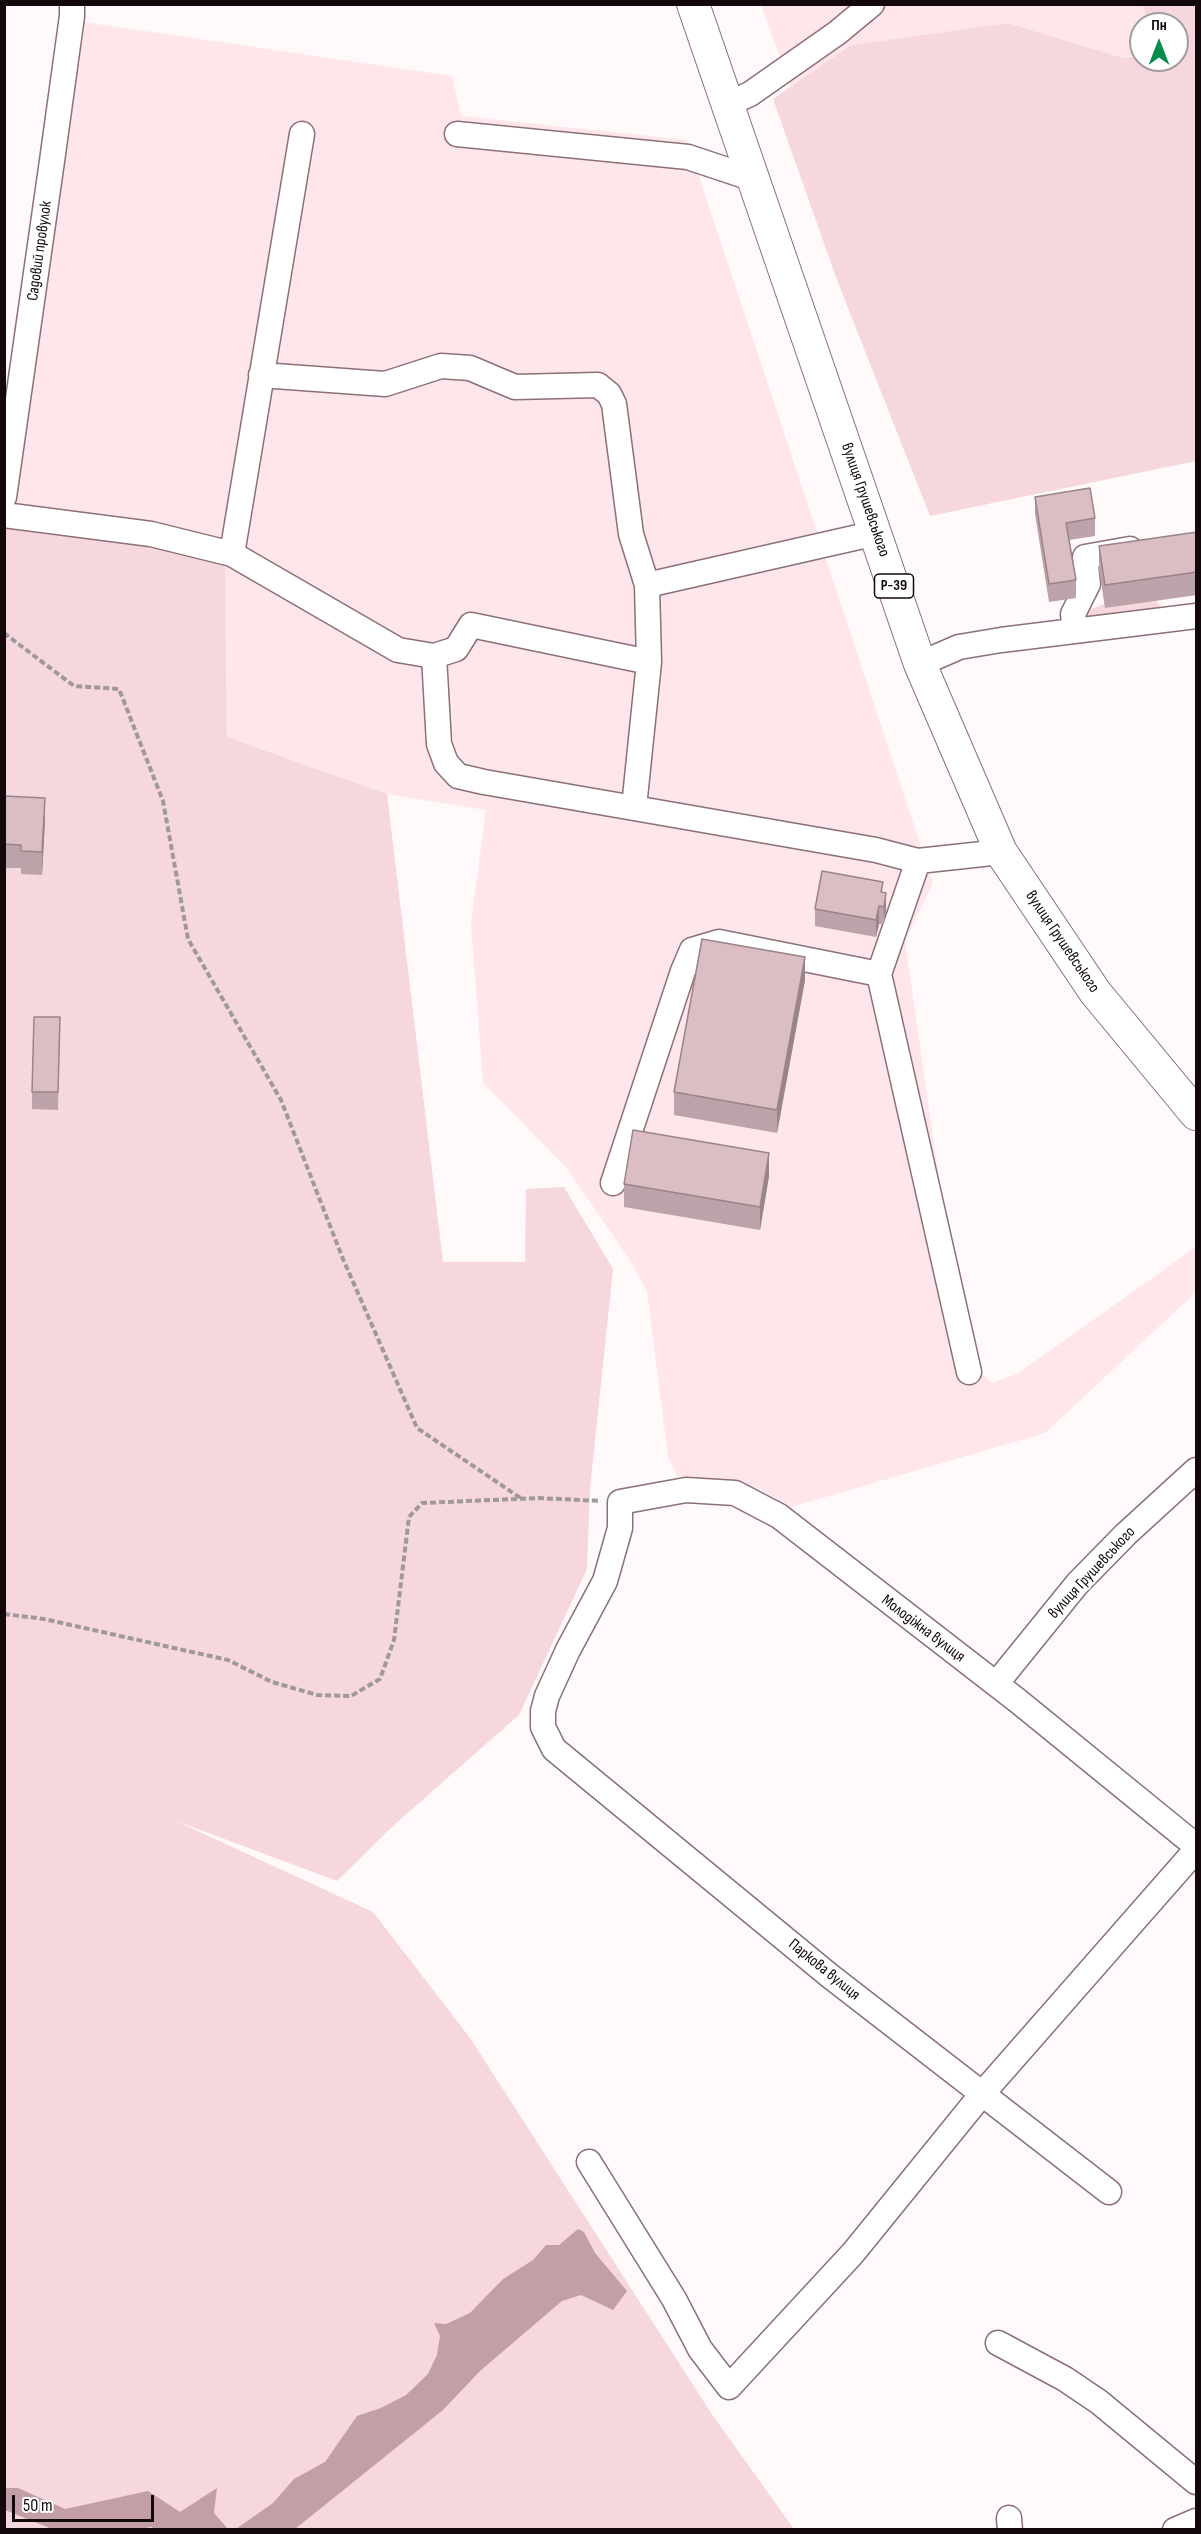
<!DOCTYPE html>
<html>
<head>
<meta charset="utf-8">
<style>
	body { margin:0 }
	#map { position:relative; width:1201px; height:2534px; overflow:hidden; background:#fff9fa; font-family:"Sofia Sans Condensed",sans-serif }
	canvas { display:block }
	.frame { position:absolute; inset:0; border:6px solid #13090c; pointer-events:none }
	.north { position:absolute; left:1129px; top:12px; width:60px; height:60px; box-sizing:border-box; background:#fff; border:2px solid #a19d9e; border-radius:50%; rotate:0deg; font-size:16px; font-weight:700; line-height:24px; text-align:center; color:#13090c }
	.north::after { content:''; display:block; margin:auto; width:21px; height:27px; background:#058e4b; clip-path:polygon(50% 0,100% 100%,50% 72%,0 100%) }
	.scale { position:absolute; left:12px; top:2495px; width:142px; height:27px; box-sizing:border-box; border:3px solid #13090c; border-top:0; padding-left:8px; font-size:18px; line-height:21px; white-space:nowrap; color:#13090c; -webkit-text-stroke:4px #fff; paint-order:stroke }
</style>
</head>
<body>
<div id="map">
<canvas width="1201" height="2534"></canvas>
<div class="frame"></div>
<div class="north">Пн</div>
<div class="scale">50 m</div>
</div>
<script>
const context = document.querySelector('canvas').getContext('2d');
context.lineJoin = 'round';
function fillPath(path, color) { context.fillStyle = color; context.fill(path, 'evenodd'); }
const poly = rows => new Path2D(rows.map(r => 'M' + r).join(''));
function trace(path, color, width, dash) { context.strokeStyle = color; context.lineWidth = width; context.lineCap = dash ? 'butt' : 'round'; context.setLineDash(dash || []); context.stroke(path); }
function write(font, color, halo, rows, align = 'center') {
  context.font = font + ' "Sofia Sans Condensed",sans-serif'; context.lineWidth = 4.5; context.setLineDash([]); context.textBaseline = 'middle'; context.strokeStyle = halo; context.fillStyle = color; for (const [text, x, y, turn = 0] of rows) {
    context.save(); context.translate(x, y); context.rotate((+turn || 0) * Math.PI / 180); context.textAlign = isNaN(turn) ? turn : align; if (halo) context.strokeText(text, 0, 0); context.fillText(text, 0, 0); context.restore();
  }
}
fillPath(poly([
	[761,5,1143,5,1147,24,1141,24,1141,56,1123,58,1008,23,851,45,791,87],
	[83,22,452,76,461,116,687,140,933,883,905,941,940,1186,979,1371,992,1383,1017,1374,1196,1247,1196,1292,1045,1433,791,1507,758,1488,677,1476,668,1457,647,1291,628,1257,565,1166,483,1083,471,923,486,810,387,794,227,737,225,564,9,527]
]), '#fee6eb');
fillPath(poly([
	[1143,5,1196,5,1196,461,930,516,837,280,773,99,851,45,1008,23,1123,58,1141,56,1141,60,1177,60,1177,24,1147,24],
	[4,527,126,535,225,564,227,737,387,794,443,1262,525,1262,526,1189,564,1187,613,1269,590,1488,587,1569,519,1715,394,1825,337,1881,176,1821,373,1912,470,2038,713,2416,794,2529,5,2529],
	[1135,593,1154,597,1162,609,1087,628,1085,617,1091,609]
]), '#f6d7de');
fillPath(poly([
	[578,2229,584,2232,595,2253,627,2291,613,2310,581,2295,562,2301,480,2371,443,2410,295,2529,236,2529,273,2503,294,2479,325,2462,357,2416,381,2408,406,2395,428,2374,437,2355,440,2336,434,2323,446,2324,470,2313,503,2279,533,2260,546,2245,559,2245],
	[5,2488,18,2488,65,2509,148,2491,180,2512,217,2488,214,2513,228,2529,157,2530,151,2527,136,2530,52,2529,5,2510]
]), '#c29fa7');
const minor = poly([
	[728,104,750,94,837,33,872,4],
	[302,134,232,554,398,650,434,656,456,649,471,625,649,662],
	[457,134,688,157,754,179],
	[261,375,385,384,441,366,470,368,515,387,598,385,609,394,614,404,631,534,647,585,649,662,634,807],
	[4,497,52,161,72,16,72,4],
	[4,515,151,534,232,554],
	[647,585,876,533],
	[1075,631,1073,614,1088,584,1085,557,1130,549],
	[434,656,439,744,446,763,458,776,484,782,876,850,918,861,1001,852],
	[920,664,959,647,1001,640,1196,616],
	[879,974,969,1372],
	[613,1183,683,971,692,950,719,942,879,974,918,861],
	[996,1684,1077,1584,1126,1534,1196,1470],
	[589,2162,674,2299,700,2349,729,2387,853,2253,982,2094,1196,1850],
	[1109,2192,830,1976,554,1749,543,1727,543,1711,547,1696,568,1650,605,1581,620,1528,620,1502,686,1490,735,1493,779,1516,1018,1701,1196,1846],
	[998,2343,1065,2379,1099,2402,1196,2482],
	[1009,2518,1010,2530],
	[1175,2530,1196,2521]
]);
const major = poly([
	[693,4,920,664,1001,852,1095,992,1196,1114]
]);
trace(minor, '#8b7076', 27);
trace(major, '#8b7076', 34);
trace(poly([
	[4,633,74,686,119,689,163,801,188,939,281,1100,343,1259,417,1428,522,1499],
	[4,1614,44,1619,228,1660,272,1682,317,1695,351,1696,380,1679,394,1640,409,1517,422,1503,539,1498,601,1501]
]), '#a0999a', 4, [6, 3]);
trace(minor, '#fff', 24);
trace(major, '#fff', 32);
fillPath(poly([
	[1035,497,1095,518,1095,536,1069,540,1076,580,1076,598,1049,602,1035,514],
	[1197,532,1197,595,1105,608,1099,569,1099,546],
	[4,796,45,821,42,875,21,874,21,868,4,868],
	[883,892,886,910,884,924,879,924,876,937,815,926,815,909],
	[805,980,777,1133,674,1115,674,1092],
	[60,1017,58,1110,32,1109,32,1092],
	[769,1176,760,1230,624,1207,624,1184]
]), '#bca3a9');
fillPath(poly([
	[45,798,45,821,42,875,42,852],
	[886,893,886,910,884,924,884,907],
	[879,906,879,924,876,937,876,920],
	[805,957,805,980,777,1133,777,1110],
	[769,1153,769,1176,760,1230,760,1207]
]), '#998489');
const building = poly([
	[1090,488,1095,518,1066,523,1076,580,1049,584,1035,497,1090,488],
	[1197,532,1197,572,1105,585,1099,546,1197,532],
	[4,796,45,798,42,852,21,851,21,845,4,844,4,796],
	[822,871,883,882,881,892,886,893,884,907,879,906,876,920,815,909,822,871],
	[702,939,805,957,777,1110,674,1092,702,939],
	[34,1017,60,1017,58,1092,32,1092,34,1017],
	[633,1130,769,1153,760,1207,624,1184,633,1130]
]);
fillPath(building, '#dbbdc4');
trace(building, '#998489', 1.5);
for (const [x, y, w] of [
	[894,586,39]
]) { const box = new Path2D(); box.roundRect(x - w / 2, y - 12, w, 24, 4.5); context.fillStyle = '#fff'; context.fill(box); trace(box, '#13090c', 1.5); }
write('bold 15px', '#13090c', null, [
	["Р-39",894,586]
]);
write('16px', '#13090c', '#fff', [
	["Садовий провулок",40,251,-82],
	["вулиця Грушевського",865,500,71],
	["вулиця Грушевського",1062,942,56],
	["вулиця Грушевського",1092,1573,-47],
	["Молодіжна вулиця",923,1629,37],
	["Паркова вулиця",824,1970,39]
]);
</script>
</body>
</html>
